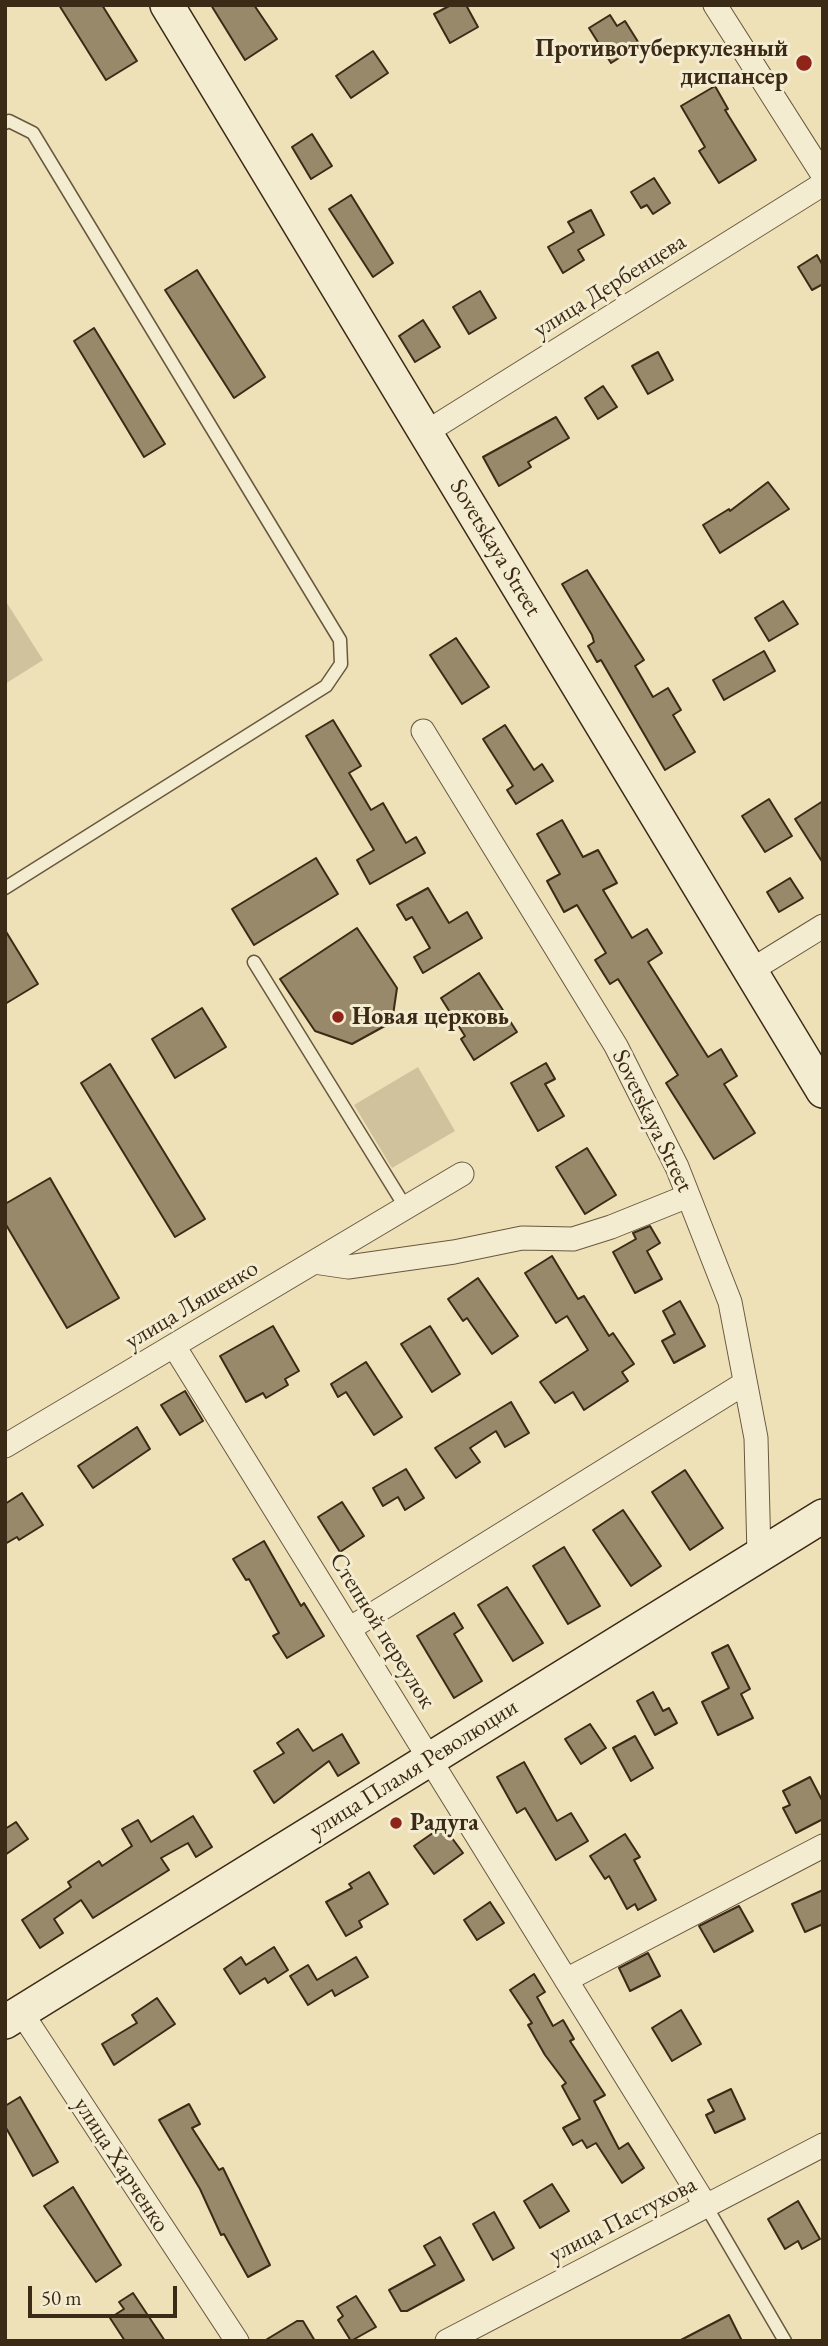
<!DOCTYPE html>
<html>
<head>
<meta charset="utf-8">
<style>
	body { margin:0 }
	#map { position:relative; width:828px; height:2346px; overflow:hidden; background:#eee1b8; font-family:"EB Garamond",serif }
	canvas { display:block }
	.frame { position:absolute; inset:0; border:7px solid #3b2a16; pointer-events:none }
	.scale { position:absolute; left:28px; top:2286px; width:149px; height:32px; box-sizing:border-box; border:4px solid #3b2a16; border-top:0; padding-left:9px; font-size:21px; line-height:24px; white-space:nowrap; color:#3b2a16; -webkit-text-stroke:5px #f4ecd1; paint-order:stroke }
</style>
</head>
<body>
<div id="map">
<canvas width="828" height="2346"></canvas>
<div class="frame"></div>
<div class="scale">50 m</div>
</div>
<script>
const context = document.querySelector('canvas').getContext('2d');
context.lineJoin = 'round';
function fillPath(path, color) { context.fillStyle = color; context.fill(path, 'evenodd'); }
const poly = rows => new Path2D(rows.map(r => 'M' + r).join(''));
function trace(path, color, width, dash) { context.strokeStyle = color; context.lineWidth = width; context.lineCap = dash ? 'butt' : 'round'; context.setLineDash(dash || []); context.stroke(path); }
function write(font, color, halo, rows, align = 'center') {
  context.font = font + ' "EB Garamond",serif'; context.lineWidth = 6; context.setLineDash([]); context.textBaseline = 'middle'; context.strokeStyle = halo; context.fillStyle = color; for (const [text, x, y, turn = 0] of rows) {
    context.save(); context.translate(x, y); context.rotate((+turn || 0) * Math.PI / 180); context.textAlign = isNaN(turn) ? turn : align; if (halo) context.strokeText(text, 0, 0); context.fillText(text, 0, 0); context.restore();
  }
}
fillPath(poly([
	[5,600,43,660,5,684],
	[418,1067,455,1131,392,1168,354,1105]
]), '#d0c29c');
const building = poly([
	[59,5,102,5,137,61,106,80,59,5],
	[211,5,254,5,277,39,245,60,211,5],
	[451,5,466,5,478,27,450,43,434,14,451,5],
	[610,15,617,26,625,21,640,45,611,63,589,28,610,15],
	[373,51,388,73,351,98,336,76,373,51],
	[715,86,728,109,725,110,756,160,719,183,699,151,705,147,681,106,715,86],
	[312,134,332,166,311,179,292,147,312,134],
	[654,178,670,203,653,214,647,205,641,208,631,192,654,178],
	[351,195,393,263,373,277,329,209,351,195],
	[591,210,604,235,578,250,584,260,563,273,548,247,574,232,568,222,591,210],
	[817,255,823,266,823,284,812,290,798,267,817,255],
	[197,270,265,377,234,398,165,290,197,270],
	[480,291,496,318,469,334,453,307,480,291],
	[423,320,440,347,415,362,399,336,423,320],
	[94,328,165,444,144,457,74,341,94,328],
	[658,352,673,380,648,394,632,366,658,352],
	[603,386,617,407,598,419,585,398,603,386],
	[556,417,569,438,528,462,531,467,499,486,483,457,556,417],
	[768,482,789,509,720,553,703,525,729,509,730,511,768,482],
	[587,570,644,660,635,666,653,697,668,688,681,710,673,715,695,752,665,770,601,660,597,662,588,646,594,642,592,635,562,584,587,570],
	[783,601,798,624,769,641,755,618,783,601],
	[456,638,489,687,462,704,430,655,456,638],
	[764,651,775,671,724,700,713,680,764,651],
	[333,720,361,766,349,773,371,810,383,803,406,843,416,837,425,853,370,884,357,860,374,850,306,736,333,720],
	[505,725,534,770,542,764,553,781,516,804,507,790,513,786,483,739,505,725],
	[769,799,792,836,765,852,742,816,769,799],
	[823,801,823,863,795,819,823,801],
	[562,820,583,857,598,850,617,883,603,890,632,938,647,929,662,953,648,962,708,1057,721,1049,737,1076,724,1084,755,1133,714,1159,666,1083,678,1075,618,979,610,984,595,960,606,953,577,905,564,912,547,881,560,874,537,834,562,820],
	[316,858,338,894,254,945,232,909,316,858],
	[790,878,803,898,779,912,767,892,790,878],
	[428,888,449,923,467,912,482,938,423,973,414,957,430,948,412,917,406,920,397,905,428,888],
	[357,928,397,988,392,1022,352,1044,315,1031,280,979,357,928],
	[5,930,38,984,5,1004,5,930],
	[479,973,517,1032,474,1060,461,1039,465,1036,441,998,479,973],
	[202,1008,226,1047,175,1078,152,1039,202,1008],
	[546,1063,555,1079,545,1084,564,1116,538,1131,511,1083,546,1063],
	[110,1064,205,1219,175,1237,81,1083,110,1064],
	[587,1148,616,1195,585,1214,556,1167,587,1148],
	[50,1178,119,1298,67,1328,5,1223,5,1204,50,1178],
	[650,1226,660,1243,647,1251,662,1279,635,1293,613,1252,636,1239,633,1233,650,1226],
	[552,1256,578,1299,584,1296,609,1336,613,1333,634,1364,622,1372,628,1381,584,1410,573,1392,555,1403,540,1382,588,1350,567,1316,556,1323,525,1273,552,1256],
	[478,1278,518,1336,492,1354,467,1318,463,1321,448,1299,478,1278],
	[680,1301,705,1346,674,1363,662,1341,675,1334,663,1311,680,1301],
	[273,1326,299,1371,285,1379,288,1385,266,1398,263,1393,246,1402,220,1356,273,1326],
	[430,1326,460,1374,432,1392,401,1344,430,1326],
	[366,1362,402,1417,374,1435,346,1392,338,1397,331,1384,366,1362],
	[185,1391,203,1421,180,1435,161,1405,185,1391],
	[511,1402,529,1433,505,1447,496,1431,470,1448,480,1462,456,1478,435,1448,511,1402],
	[137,1427,150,1449,93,1488,78,1466,137,1427],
	[406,1469,424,1498,405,1510,398,1497,383,1506,373,1488,406,1469],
	[685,1470,723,1528,690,1550,652,1492,685,1470],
	[22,1493,43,1525,19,1540,17,1537,5,1544,5,1504,22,1493],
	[342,1502,364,1536,340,1552,318,1517,342,1502],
	[623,1510,661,1566,631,1586,593,1530,623,1510],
	[264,1541,301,1606,304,1603,324,1636,287,1658,273,1636,279,1633,249,1579,246,1580,233,1559,264,1541],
	[564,1547,600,1606,568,1624,533,1566,564,1547],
	[507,1587,543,1643,513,1661,478,1605,507,1587],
	[454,1613,463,1628,454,1634,482,1681,454,1698,417,1636,454,1613],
	[728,1645,750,1689,741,1694,753,1718,718,1735,702,1702,729,1688,712,1653,728,1645],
	[653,1692,663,1711,669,1708,677,1723,655,1735,637,1701,653,1692],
	[590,1724,606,1748,581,1764,565,1739,590,1724],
	[298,1729,313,1751,342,1734,359,1763,338,1776,329,1761,274,1803,254,1771,284,1753,277,1743,298,1729],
	[635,1736,653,1768,631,1781,613,1748,635,1736],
	[524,1762,557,1821,571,1813,588,1841,556,1860,525,1808,517,1813,497,1777,524,1762],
	[810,1777,823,1802,823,1819,796,1833,783,1808,790,1805,783,1791,810,1777],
	[193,1816,212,1847,196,1857,188,1843,161,1858,169,1870,93,1918,81,1900,54,1919,63,1933,40,1948,22,1920,71,1887,68,1882,99,1861,102,1866,132,1846,122,1829,138,1820,151,1842,193,1816],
	[16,1822,28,1839,5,1855,5,1829,16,1822],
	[443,1826,463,1853,434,1874,414,1846,443,1826],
	[625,1834,640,1857,634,1860,656,1900,638,1910,635,1904,627,1909,609,1876,605,1879,590,1856,625,1834],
	[369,1872,388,1904,359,1921,362,1927,346,1936,326,1902,352,1888,349,1884,369,1872],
	[823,1890,823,1924,805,1932,792,1904,823,1890],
	[490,1902,504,1923,477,1940,464,1920,490,1902],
	[739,1906,753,1931,714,1952,699,1926,739,1906],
	[274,1947,288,1970,268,1983,265,1978,240,1994,224,1969,241,1957,246,1965,274,1947],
	[648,1953,660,1976,630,1991,619,1968,648,1953],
	[356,1957,368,1977,335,1996,332,1990,308,2005,290,1976,308,1965,317,1980,356,1957],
	[534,1974,545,1992,537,1997,553,2026,563,2020,574,2039,570,2041,605,2095,594,2101,619,2149,628,2143,644,2168,622,2183,596,2143,587,2148,582,2140,573,2145,563,2128,580,2119,562,2086,566,2083,545,2055,528,2025,532,2023,510,1990,534,1974],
	[157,1998,175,2024,114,2065,102,2044,137,2023,132,2015,157,1998],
	[681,2010,701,2044,672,2061,652,2028,681,2010],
	[731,2089,745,2119,715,2133,706,2115,714,2111,708,2100,731,2089],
	[20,2097,58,2162,33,2176,5,2126,5,2106,20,2097],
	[189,2104,200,2124,192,2128,219,2170,223,2168,270,2265,248,2277,224,2234,221,2235,200,2189,159,2120,189,2104],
	[552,2184,569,2211,540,2228,524,2201,552,2184],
	[73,2187,121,2265,96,2282,44,2206,73,2187],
	[798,2201,820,2239,802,2249,798,2241,785,2249,768,2219,798,2201],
	[494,2212,514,2248,493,2260,473,2224,494,2212],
	[440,2237,464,2280,407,2311,401,2311,389,2290,435,2265,424,2246,440,2237],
	[133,2293,165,2341,125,2341,110,2318,124,2309,119,2302,133,2293],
	[356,2296,376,2327,351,2341,338,2320,343,2316,337,2307,356,2296],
	[729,2315,742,2341,679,2341,729,2315],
	[297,2321,303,2321,315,2341,264,2341,297,2321]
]);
fillPath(building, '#98896a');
trace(building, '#3b2a16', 2);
const lane = poly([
	[5,123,9,121,33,133,340,640,341,664,326,686,5,888],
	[254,962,406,1208],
	[706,2206,785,2341]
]);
const street = poly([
	[715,5,823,175],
	[425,433,823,184],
	[423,731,616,1046,677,1167,730,1302,756,1438,759,1555],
	[750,971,823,926],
	[314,1262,348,1267,454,1252,522,1238,573,1239,611,1227,688,1196],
	[174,1346,706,2206],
	[5,1446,462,1174],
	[349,1629,745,1383],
	[566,1980,823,1846],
	[21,2012,237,2341],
	[447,2341,823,2145]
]);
const secondary = poly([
	[167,5,823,1091],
	[5,2022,823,1516]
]);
trace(lane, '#68583e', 15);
trace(street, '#68583e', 25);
trace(secondary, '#3b2a16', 36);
trace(lane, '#f4ecd1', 12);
trace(street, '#f4ecd1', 23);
trace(secondary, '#f4ecd1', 33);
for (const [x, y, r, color] of [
	[804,63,9,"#8f2418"],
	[338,1017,7,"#8f2418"],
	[396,1823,7,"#8f2418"]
]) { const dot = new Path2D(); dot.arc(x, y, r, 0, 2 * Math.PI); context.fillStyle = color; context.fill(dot); trace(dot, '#f4ecd1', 2.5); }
write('bold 24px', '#3b2a16', '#f4ecd1', [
	["Противотуберкулезный",788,49,"right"],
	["диспансер",788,77,"right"],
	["Новая церковь",352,1017],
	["Радуга",410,1823]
], 'left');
write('24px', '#3b2a16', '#f4ecd1', [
	["улица Дербенцева",610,286,-32],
	["Sovetskaya Street",495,548,59],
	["Sovetskaya Street",652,1121,64],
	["улица Ляшенко",192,1305,-31],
	["Степной переулок",382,1631,58],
	["улица Пламя Революции",414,1769,-32],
	["улица Харченко",121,2165,57],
	["улица Пастухова",623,2220,-27]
]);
</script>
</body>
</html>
